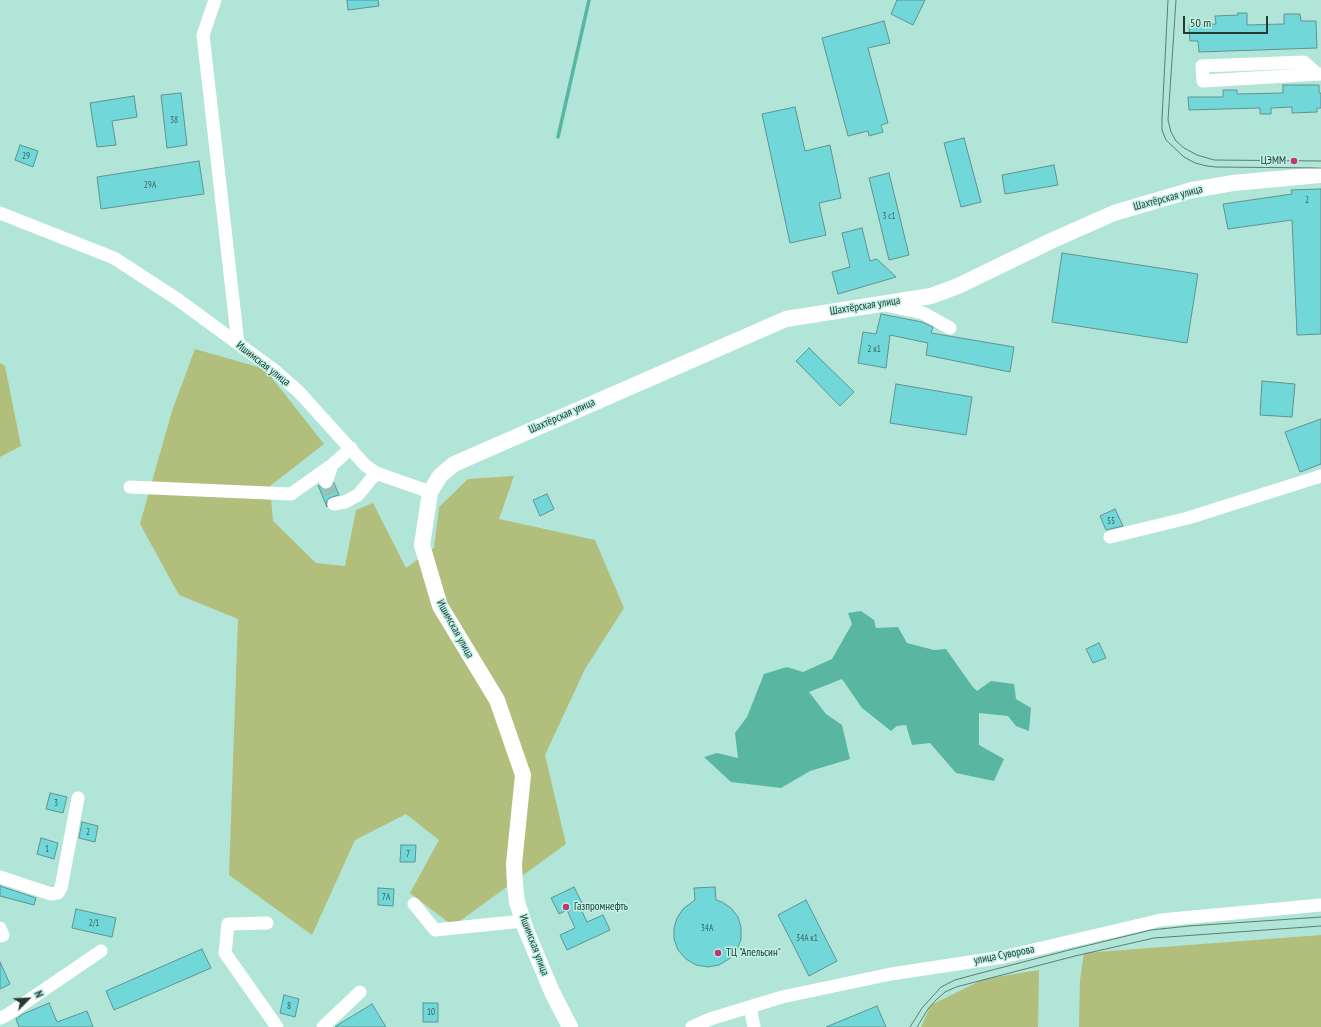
<!DOCTYPE html>
<html>
<head>
<meta charset="utf-8">
<style>
	body { margin:0 }
	#map { position:relative; width:1321px; height:1027px; overflow:hidden; background:#b1e5d7; font-family:"PT Sans Narrow",sans-serif }
	canvas { display:block }
	.north { position:absolute; left:8px; top:979px; width:40px; height:40px; -webkit-text-stroke:3px #bef2e4; paint-order:stroke; rotate:66deg; font-size:11px; font-weight:700; line-height:16px; text-align:center; color:#253a34 }
	.north::after { content:''; display:block; margin:auto; width:14px; height:18px; background:#253a34; clip-path:polygon(50% 0,100% 100%,50% 72%,0 100%) }
	.scale { position:absolute; left:1183px; top:16px; width:85px; height:18px; box-sizing:border-box; border:2px solid #253a34; border-top:0; padding-left:5px; font-size:12px; line-height:14px; white-space:nowrap; color:#253a34; -webkit-text-stroke:3px #bef2e4; paint-order:stroke }
</style>
</head>
<body>
<div id="map">
<canvas width="1321" height="1027"></canvas>
<div class="north">N</div>
<div class="scale">50 m</div>
</div>
<script>
const context = document.querySelector('canvas').getContext('2d');
context.lineJoin = 'round';
function fillPath(path, color) { context.fillStyle = color; context.fill(path, 'evenodd'); }
const poly = rows => new Path2D(rows.map(r => 'M' + r).join(''));
function trace(path, color, width, dash) { context.strokeStyle = color; context.lineWidth = width; context.lineCap = dash ? 'butt' : 'round'; context.setLineDash(dash || []); context.stroke(path); }
function write(font, color, halo, rows, align = 'center') {
  context.font = font + ' "PT Sans Narrow",sans-serif'; context.lineWidth = 3; context.setLineDash([]); context.textBaseline = 'middle'; context.strokeStyle = halo; context.fillStyle = color; for (const [text, x, y, turn = 0] of rows) {
    context.save(); context.translate(x, y); context.rotate((+turn || 0) * Math.PI / 180); context.textAlign = isNaN(turn) ? turn : align; if (halo) context.strokeText(text, 0, 0); context.fillText(text, 0, 0); context.restore();
  }
}
fillPath(poly([
	[195,349,265,369,324,444,270,486,273,521,316,563,345,566,356,510,373,503,406,568,434,548,439,507,468,479,514,476,499,519,595,540,624,608,585,669,545,755,566,844,453,926,410,893,439,840,406,814,355,840,312,935,229,875,238,619,179,595,140,524,172,411],
	[0,363,5,366,21,446,0,457],
	[1321,935,1321,1027,1079,1027,1080,980,1084,953],
	[1039,970,1038,1027,921,1027,931,1005,984,979]
]), '#b2be7b');
fillPath(poly([
	[861,611,874,620,876,628,898,627,907,643,934,650,946,649,972,686,977,691,991,681,1014,684,1016,699,1031,708,1029,731,1016,726,1008,716,979,713,979,745,1004,759,994,781,956,773,930,743,912,745,906,725,897,726,891,731,862,708,842,679,809,692,826,714,842,725,850,759,810,771,781,788,731,782,704,757,717,753,738,758,735,733,747,717,764,674,787,667,803,672,832,659,852,624,848,613]
]), '#59b6a0');
trace(poly([
	[558,137,589,0]
]), '#59b6a0', 3.5);
const building = poly([
	[347,0,378,0,379,6,348,10,347,0],
	[897,0,925,0,913,25,891,14,897,0],
	[1238,13,1247,13,1247,25,1284,24,1284,14,1300,14,1301,21,1316,21,1317,48,1199,52,1198,41,1190,41,1189,25,1216,24,1215,16,1238,15,1238,13],
	[884,21,890,43,868,48,888,123,881,125,883,132,869,136,868,131,848,136,822,38,884,21],
	[1283,85,1319,85,1319,93,1321,93,1321,108,1317,108,1317,112,1292,113,1292,107,1271,108,1271,114,1260,114,1260,108,1189,110,1188,97,1223,97,1223,90,1237,90,1237,94,1283,93,1283,85],
	[181,93,187,145,167,148,161,95,181,93],
	[134,96,137,117,112,121,116,145,97,147,90,103,134,96],
	[795,107,805,151,830,145,841,198,819,203,826,235,790,243,762,114,795,107],
	[964,138,981,202,961,207,944,143,964,138],
	[20,145,38,151,33,167,15,160,20,145],
	[199,161,204,194,101,209,97,177,199,161],
	[1054,165,1058,185,1005,194,1002,175,1054,165],
	[889,173,909,255,889,260,869,178,889,173],
	[1321,189,1321,334,1297,335,1292,220,1228,229,1223,204,1292,194,1291,190,1321,189],
	[862,228,870,261,877,259,896,277,838,294,832,272,850,267,842,233,862,228],
	[1062,253,1198,274,1187,343,1052,322,1062,253],
	[881,314,922,322,933,327,931,333,1014,347,1010,372,926,355,928,343,890,335,886,368,858,363,863,332,876,334,881,314],
	[809,348,854,392,840,406,796,361,809,348],
	[1262,381,1295,384,1292,417,1260,415,1262,381],
	[896,384,972,397,966,435,890,423,896,384],
	[1321,419,1321,464,1300,472,1285,432,1321,419],
	[334,483,339,495,329,498,326,502,327,507,318,485,323,489,327,490,331,488,334,483],
	[547,494,554,509,540,516,533,500,547,494],
	[1115,509,1123,526,1106,530,1100,516,1115,509],
	[1099,643,1106,658,1093,663,1086,649,1099,643],
	[50,793,67,797,63,813,46,809,50,793],
	[82,822,98,826,95,842,79,838,82,822],
	[41,838,58,843,54,859,37,854,41,838],
	[401,845,416,845,415,862,400,862,401,845],
	[0,886,36,898,34,905,0,896,0,886],
	[574,887,582,903,579,905,587,922,603,915,610,930,567,950,560,935,575,928,567,910,559,914,551,898,574,887],
	[715,887,716,900,722,902,731,908,738,917,741,927,741,939,737,950,729,959,719,965,708,967,696,965,686,959,678,950,674,939,674,928,677,918,683,909,695,900,694,888,715,887],
	[378,888,394,889,393,906,378,905,378,888],
	[806,900,837,961,809,976,778,915,806,900],
	[76,909,116,918,112,937,72,928,76,909],
	[202,949,211,968,114,1010,106,991,202,949],
	[0,962,10,984,0,989,0,962],
	[284,995,299,999,295,1017,280,1013,284,995],
	[49,1003,57,1022,87,1011,93,1027,19,1027,16,1019,23,1014,49,1003],
	[423,1003,438,1003,438,1022,423,1022,423,1003],
	[372,1004,386,1027,335,1027,336,1026,372,1004],
	[877,1006,886,1027,826,1027,877,1006]
]);
fillPath(building, '#72d7d8');
trace(building, '#5e9393', 1);
trace(poly([
	[326,482,334,504]
]), '#95c3b6', 13, [13, 6]);
trace(poly([
	[215,0,203,35,238,344],
	[1317,74,1304,62,1202,66,1203,81,1321,74],
	[0,213,114,258,177,299,274,370,299,392,365,465,376,473,430,492],
	[885,305,923,313,950,328],
	[326,482,332,465,351,448],
	[130,487,291,494,332,465],
	[334,504,345,502,358,495,376,473],
	[1110,537,1188,518,1321,476],
	[0,877,51,894,58,893,61,888,78,798],
	[414,904,435,930,523,921],
	[267,923,228,924,225,953,277,1027],
	[0,928,3,935,0,936],
	[750,1007,754,1027],
	[0,1018,7,1015,101,951],
	[323,1027,360,992],
	[692,1027,710,1019,782,997,891,974,1003,957,1161,920,1321,905]
]), '#fff', 13);
trace(poly([
	[570,1027,552,992,526,930,517,902,515,885,514,864,523,775,497,700,440,606,422,545,430,492,440,476,454,464,786,319,931,296,958,286,1053,240,1114,213,1192,190,1233,183,1321,175]
]), '#fff', 16);
trace(poly([
	[1168,0,1162,119,1162,130,1166,140,1184,157,1195,163,1207,166,1216,167,1321,168],
	[1176,0,1168,120,1171,132,1176,141,1184,148,1197,155,1214,160,1321,161],
	[910,1027,922,1008,941,987,955,980,977,974,1073,949,1151,930,1189,926,1321,917],
	[917,1027,928,1009,937,999,945,992,956,987,1075,956,1154,938,1321,926]
]), '#5c7d74', 1);
for (const [x, y, r, color] of [
	[1294,161,4,"#bd3675"],
	[566,907,4,"#bd3675"],
	[718,953,4,"#bd3675"]
]) { const dot = new Path2D(); dot.arc(x, y, r, 0, 2 * Math.PI); context.fillStyle = color; context.fill(dot); trace(dot, '#bef2e4', 1.5); }
write('9px', '#38615d', null, [
	["38",174,120],
	["29",26,156],
	["29А",150,185],
	["2",1307,200],
	["3 с1",889,216],
	["2 к1",874,349],
	["55",1111,521],
	["3",56,803],
	["2",88,832],
	["1",47,849],
	["7",408,854],
	["7А",386,897],
	["2/1",94,923],
	["34А",707,928],
	["34А к1",807,938],
	["8",289,1006],
	["10",431,1012]
]);
write('11px', '#253a34', '#bef2e4', [
	["ЦЭММ",1286,161,"right"],
	["Газпромнефть",574,907],
	["ТЦ \"Апельсин\"",726,953]
], 'left');
write('11px', '#253a34', '#bef2e4', [
	["Шахтёрская улица",1168,198,-15],
	["Шахтёрская улица",865,306,-9],
	["Ишимская улица",263,364,38],
	["Шахтёрская улица",562,416,-24],
	["Ишимская улица",455,629,61],
	["Ишимская улица",534,945,69],
	["улица Суворова",1004,955,-11]
]);
</script>
</body>
</html>
